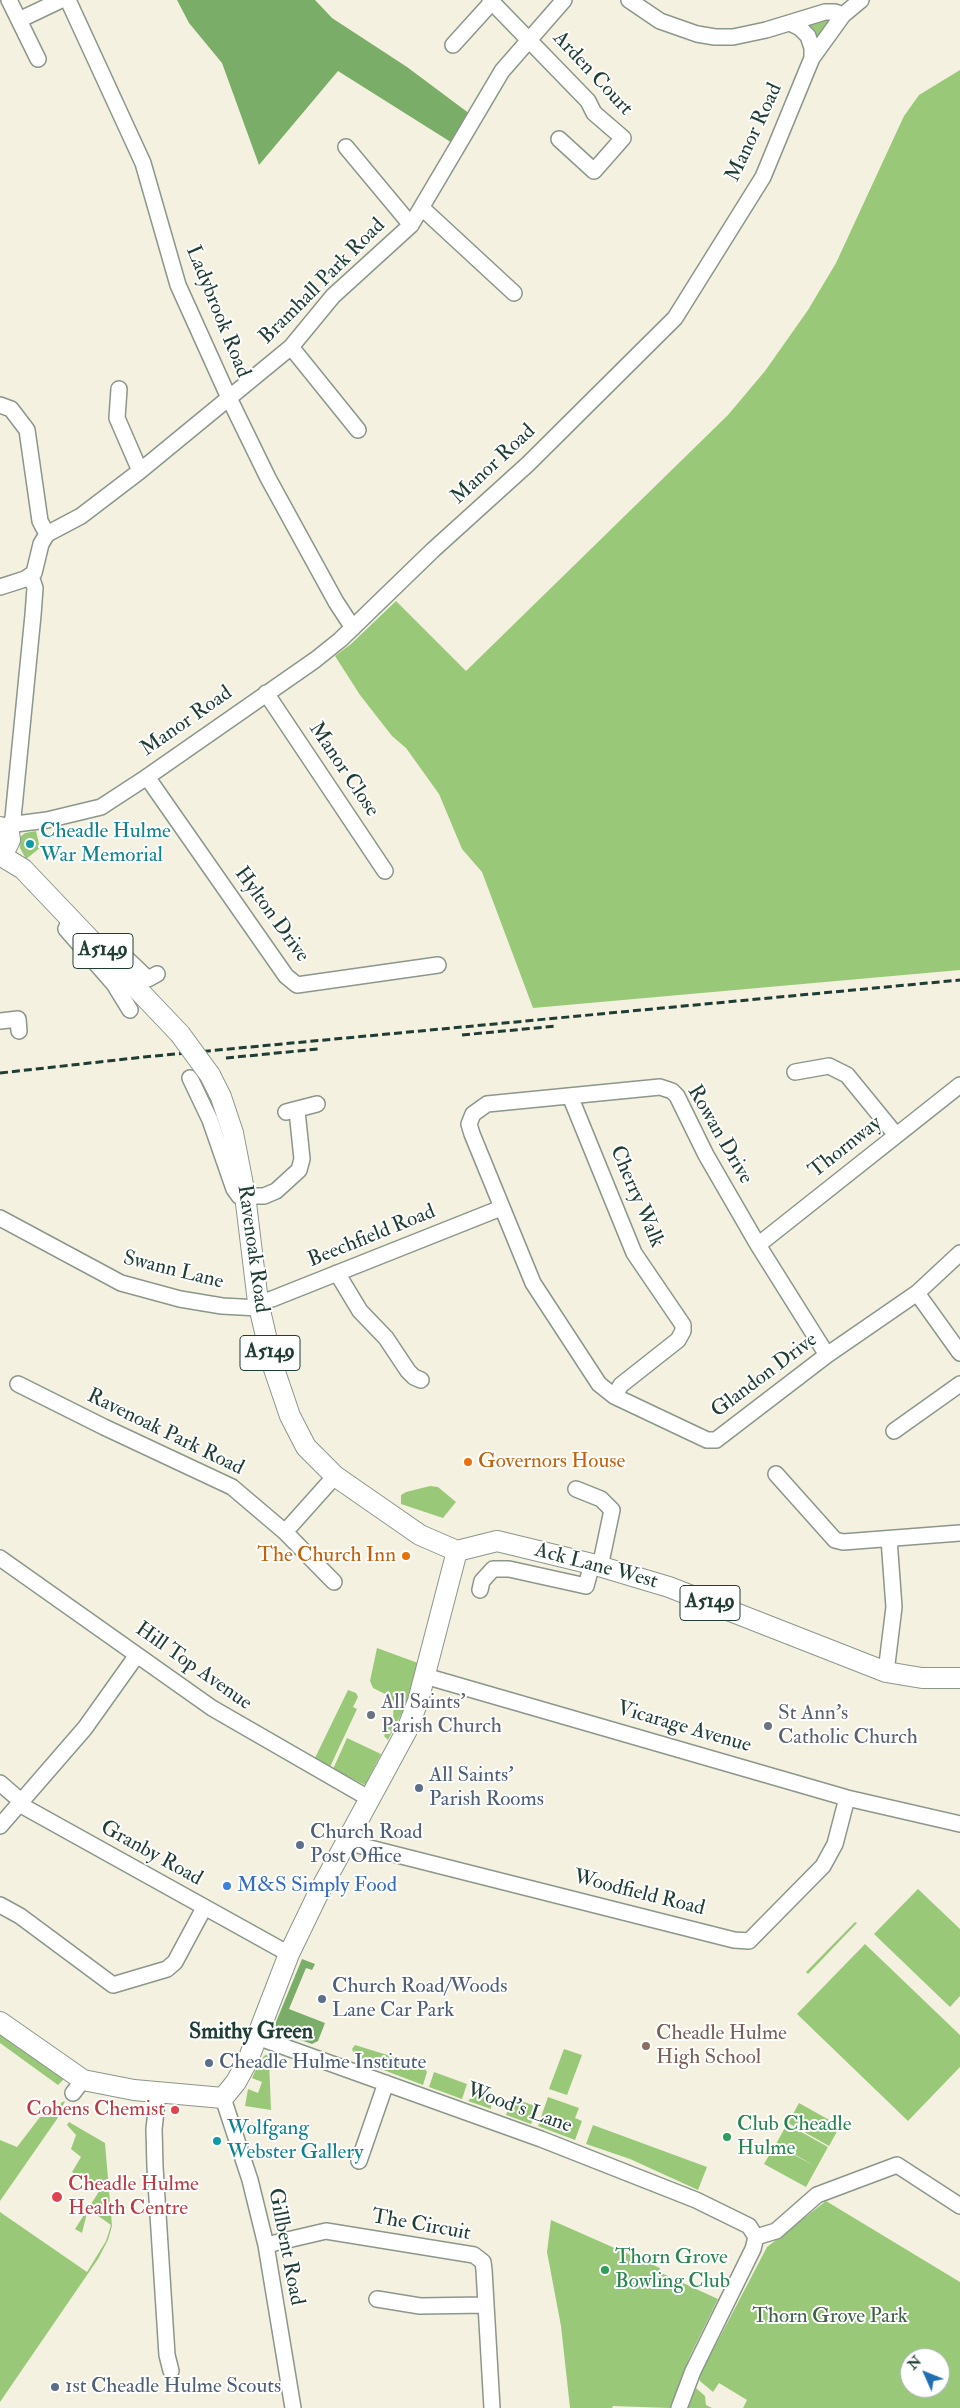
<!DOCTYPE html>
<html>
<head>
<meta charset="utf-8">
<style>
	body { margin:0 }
	#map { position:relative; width:960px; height:2408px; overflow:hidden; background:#f4f1e0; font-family:"IM FELL Double Pica",serif }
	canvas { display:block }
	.north { position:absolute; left:900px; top:2348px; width:50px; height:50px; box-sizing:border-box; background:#fff; border:1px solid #a5b1ae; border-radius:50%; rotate:314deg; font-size:14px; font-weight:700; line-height:20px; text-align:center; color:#1f3d34 }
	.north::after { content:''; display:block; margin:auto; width:18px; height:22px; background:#1f6fb2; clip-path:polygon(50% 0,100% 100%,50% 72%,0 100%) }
</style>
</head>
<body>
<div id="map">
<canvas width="960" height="2408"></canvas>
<div class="north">N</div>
</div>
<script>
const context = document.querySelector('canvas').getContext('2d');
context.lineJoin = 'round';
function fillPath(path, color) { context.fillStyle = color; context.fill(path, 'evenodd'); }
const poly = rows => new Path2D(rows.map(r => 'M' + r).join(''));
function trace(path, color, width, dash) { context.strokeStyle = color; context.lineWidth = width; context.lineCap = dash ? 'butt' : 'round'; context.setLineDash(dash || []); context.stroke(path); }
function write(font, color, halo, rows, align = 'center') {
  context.font = font + ' "IM FELL Double Pica",serif'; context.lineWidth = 4; context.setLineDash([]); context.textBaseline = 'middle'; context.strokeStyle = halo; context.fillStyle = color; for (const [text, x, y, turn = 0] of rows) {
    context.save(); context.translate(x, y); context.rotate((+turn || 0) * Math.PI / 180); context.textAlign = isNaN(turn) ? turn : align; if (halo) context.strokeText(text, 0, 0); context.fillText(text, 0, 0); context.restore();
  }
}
fillPath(poly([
	[829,18,829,22,816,42,803,25],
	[960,70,960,970,533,1008,482,872,462,849,439,794,406,748,392,736,360,695,335,656,351,644,396,601,466,671,728,415,765,371,808,310,836,263,904,116,919,95],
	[36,831,40,848,26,859,20,848,19,838,25,833],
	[430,1486,438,1487,456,1502,443,1518,401,1504,401,1495,406,1492],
	[377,1648,418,1663,408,1701,388,1740,384,1736,393,1718,394,1702,389,1696,373,1688,370,1681],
	[348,1690,356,1693,358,1697,353,1707,357,1709,330,1767,314,1760],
	[347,1738,381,1754,365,1785,333,1769],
	[918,1889,960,1929,960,1996,950,2007,874,1934],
	[855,1922,857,1923,808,1974,806,1972],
	[865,1944,960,2035,960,2067,908,2121,797,2014],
	[0,2029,66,2077,58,2085,0,2043],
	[355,2045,423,2066,427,2072,423,2085,357,2060,352,2049],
	[564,2049,582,2055,567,2095,549,2089],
	[270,2052,278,2053,269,2060,271,2110,245,2106,248,2089,258,2093,262,2082,252,2078,258,2065,264,2056],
	[434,2072,467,2084,462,2099,429,2087],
	[481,2094,491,2100,491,2109,468,2101,473,2096],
	[548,2097,579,2108,575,2118,582,2121,575,2140,538,2126],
	[513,2098,538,2107,531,2124,506,2115],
	[65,2101,57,2119,0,2201,0,2140,17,2147,40,2117,50,2117,62,2102],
	[799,2103,840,2126,829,2146,788,2123],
	[69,2122,105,2143,112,2226,108,2240,98,2259,0,2402,0,2212,87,2272,106,2241,111,2225,97,2215,87,2213,82,2233,75,2229,100,2190,72,2172,81,2157,71,2149,76,2135,67,2125],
	[787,2124,828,2147,806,2187,764,2164,775,2145,815,2166,776,2144],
	[593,2125,707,2167,698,2190,630,2159,586,2144],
	[826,2201,960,2282,960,2408,743,2408,747,2400,719,2383,713,2392,700,2381,699,2377,767,2247],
	[910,2358,940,2358,940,2388,910,2388],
	[551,2220,660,2268,659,2272,718,2299,689,2358,670,2408,613,2406,612,2408,570,2408,561,2326,547,2252],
	[696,2388,705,2396,706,2405,712,2408,688,2408]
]), '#99c978');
fillPath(poly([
	[177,0,315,0,332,18,407,67,478,120,465,151,338,71,259,165,222,63,189,23],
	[302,1959,315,1964,312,1970,306,1968,289,2009,325,2023,318,2041,312,2044,281,2033,276,2027,276,2022]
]), '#7aad68');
const minor = poly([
	[9,0,38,59],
	[68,0,143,163,178,285,229,398,268,478,336,602,353,628],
	[490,0,588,101,594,113,623,138,594,171,559,139],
	[629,0,660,21,697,34,715,37,733,37,766,30,825,12,835,12,843,15],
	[19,20,61,0],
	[790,23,800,28,808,36,812,48,812,58],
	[453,45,492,2],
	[346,147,411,225],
	[422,208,514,293],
	[291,347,358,430],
	[119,389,117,418,140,471],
	[0,405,11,409,27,430,40,521,47,534],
	[0,587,25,579,34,573,41,544,47,534,81,516,140,471,291,347,333,296,411,225,502,71,564,0],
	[266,693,385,871],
	[147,777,286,976,297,985,438,965],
	[10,825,13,818,33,615,35,588,31,576],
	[0,826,47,820,101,807,147,777,315,660,340,640,433,550,528,464,675,318,763,177,812,58,843,15,861,0],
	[71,917,66,929,114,984,130,1010],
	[111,960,125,957,148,979,157,974],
	[0,1021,18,1019,19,1031],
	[795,1072,829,1066,847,1075,896,1135],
	[190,1078,210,1120,234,1189,239,1196,264,1196,276,1191,299,1170,302,1159,297,1111],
	[570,1096,634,1253,683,1325,683,1331,678,1340,621,1385,614,1396],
	[286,1112,317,1104],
	[0,1218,121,1283,180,1299,222,1306,259,1308],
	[758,1245,960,1085],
	[337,1273,360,1311,386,1338,408,1371,414,1377,421,1380],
	[917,1293,960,1353],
	[258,1302,272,1299,501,1208],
	[827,1355,758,1245,706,1155,677,1096,672,1091,660,1087,487,1104,473,1114,469,1124,472,1134,533,1283,599,1384,614,1396,707,1440,716,1440,827,1355,917,1293,960,1253],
	[18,1384,104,1427,232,1487,285,1532,335,1476],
	[894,1431,960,1384],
	[776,1474,835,1540,843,1542,960,1533],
	[576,1489,601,1499,612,1510,600,1567],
	[285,1532,334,1582],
	[0,1558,212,1708,370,1799],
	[480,1590,482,1581,493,1569,509,1569,586,1586,592,1564],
	[886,1672,894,1607,889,1539],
	[425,1676,847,1798,960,1824],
	[0,1783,22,1802],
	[19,1804,289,1954],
	[0,1826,85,1728,137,1655],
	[346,1842,734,1940,749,1941,823,1866,835,1844,847,1798],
	[0,1905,20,1916,113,1985,167,1969,175,1962,204,1908],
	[257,2037,541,2139,696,2200,749,2226,756,2237,753,2249,693,2371,679,2408],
	[73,2093,83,2080],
	[158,2093,154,2129,155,2167,167,2355,171,2371],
	[223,2098,250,2180,266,2245,293,2408],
	[359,2161,386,2083],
	[756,2237,776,2231,817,2195,897,2165,960,2206],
	[266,2245,326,2231,474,2255,483,2262,484,2270,492,2408],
	[377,2299,420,2306,486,2305]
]);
const major = poly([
	[0,827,9,833,10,840,6,848,0,851],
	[0,855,23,869,180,1034],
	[210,1075,221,1097,233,1133,245,1195,258,1302,273,1366,290,1416,306,1447,335,1476,420,1535,457,1551],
	[457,1551,497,1541,592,1564,669,1587,886,1672,922,1678,960,1678],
	[0,2022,83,2080,134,2090,223,2098,236,2082,248,2060,289,1954,317,1896,407,1730,418,1701,457,1551]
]);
trace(minor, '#8a978a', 18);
trace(major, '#8a978a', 22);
trace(minor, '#fff', 15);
trace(major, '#fff', 20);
trace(poly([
	[462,1035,557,1026],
	[226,1058,318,1049],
	[0,1073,144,1057,960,980]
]), '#1f3d34', 3, [8, 4]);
const majorBridge = poly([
	[180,1034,210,1075]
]);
trace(majorBridge, '#8a978a', 22, []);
trace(majorBridge, '#fff', 20);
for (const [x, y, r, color] of [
	[30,844,5,"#0f9aa8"],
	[468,1462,5,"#e8710a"],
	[406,1556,5,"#e8710a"],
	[371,1715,5,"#6b7280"],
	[768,1726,5,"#6b7280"],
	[419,1788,5,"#5c6f8a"],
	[300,1845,5,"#5c6f8a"],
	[227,1886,5,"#3f7fe0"],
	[322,1999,5,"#5c6f8a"],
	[646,2046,5,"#8d6e63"],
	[209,2063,5,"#5c6f8a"],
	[175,2110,5,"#e0444e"],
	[727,2137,5,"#2e9e5b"],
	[217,2141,5,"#0f9aa8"],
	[57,2197,6,"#e0444e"],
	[605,2270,5,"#2e9e5b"],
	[55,2387,5,"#5c6f8a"]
]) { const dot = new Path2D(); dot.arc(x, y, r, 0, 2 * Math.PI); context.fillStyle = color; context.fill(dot); trace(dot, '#fff', 2); }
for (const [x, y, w] of [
	[103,951,60],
	[270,1353,60],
	[710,1603,60]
]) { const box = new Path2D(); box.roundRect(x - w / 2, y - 17.5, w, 35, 4); context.fillStyle = '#fff'; context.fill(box); trace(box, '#1f3d34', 1); }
write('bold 20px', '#1f3d34', null, [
	["A5149",103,951],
	["A5149",270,1353],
	["A5149",710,1603]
]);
write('21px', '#1f3d34', '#fff', [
	["Arden Court",592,74,47],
	["Manor Road",755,133,-65],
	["Bramhall Park Road",323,282,-45],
	["Ladybrook Road",217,312,68],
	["Manor Road",494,465,-43],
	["Manor Road",187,722,-35],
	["Manor Close",343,770,56],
	["Hylton Drive",271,915,54],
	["Rowan Drive",719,1135,60],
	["Thornway",846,1148,-38],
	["Cherry Walk",636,1197,67],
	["Beechfield Road",372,1237,-22],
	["Ravenoak Road",252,1249,82],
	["Swann Lane",173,1271,14],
	["Glandon Drive",765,1376,-37],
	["Ravenoak Park Road",165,1433,26],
	["Ack Lane West",596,1567,15],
	["Hill Top Avenue",193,1667,35],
	["Vicarage Avenue",684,1728,16],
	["Granby Road",151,1854,29],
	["Woodfield Road",639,1894,14],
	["Wood's Lane",519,2109,20],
	["The Circuit",421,2226,10],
	["Gillbent Road",285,2247,79]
]);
write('21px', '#0d838f', '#fff', [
	["Cheadle Hulme",40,832],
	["War Memorial",40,856],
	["Wolfgang",227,2129],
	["Webster Gallery",227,2153]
], 'left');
write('21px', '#c56008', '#fff', [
	["Governors House",478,1462],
	["The Church Inn",396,1556,"right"]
], 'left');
write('21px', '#5b616d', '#fff', [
	["All Saints'",381,1703],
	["Parish Church",381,1727],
	["St Ann's",778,1714],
	["Catholic Church",778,1738]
], 'left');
write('21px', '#4e5e75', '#fff', [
	["All Saints'",429,1776],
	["Parish Rooms",429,1800],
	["Church Road",310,1833],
	["Post Office",310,1857],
	["Church Road/Woods",332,1987],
	["Lane Car Park",332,2011],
	["Cheadle Hulme Institute",219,2063],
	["1st Cheadle Hulme Scouts",65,2387]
], 'left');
write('21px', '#366cbe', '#fff', [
	["M&S Simply Food",237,1886]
], 'left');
write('21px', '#785e54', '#fff', [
	["Cheadle Hulme",656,2034],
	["High School",656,2058]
], 'left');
write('21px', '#be3a42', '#fff', [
	["Cohens Chemist",165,2110],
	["Cheadle Hulme",68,2185,"left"],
	["Health Centre",68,2209,"left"]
], 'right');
write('21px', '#27864d', '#fff', [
	["Club Cheadle",737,2125],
	["Hulme",737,2149],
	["Thorn Grove",615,2258],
	["Bowling Club",615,2282]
], 'left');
write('21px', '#3e6045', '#fff', [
	["Thorn Grove Park",830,2317]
]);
write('bold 22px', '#1f3d34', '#fff', [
	["Smithy Green",251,2033]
]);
</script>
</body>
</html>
